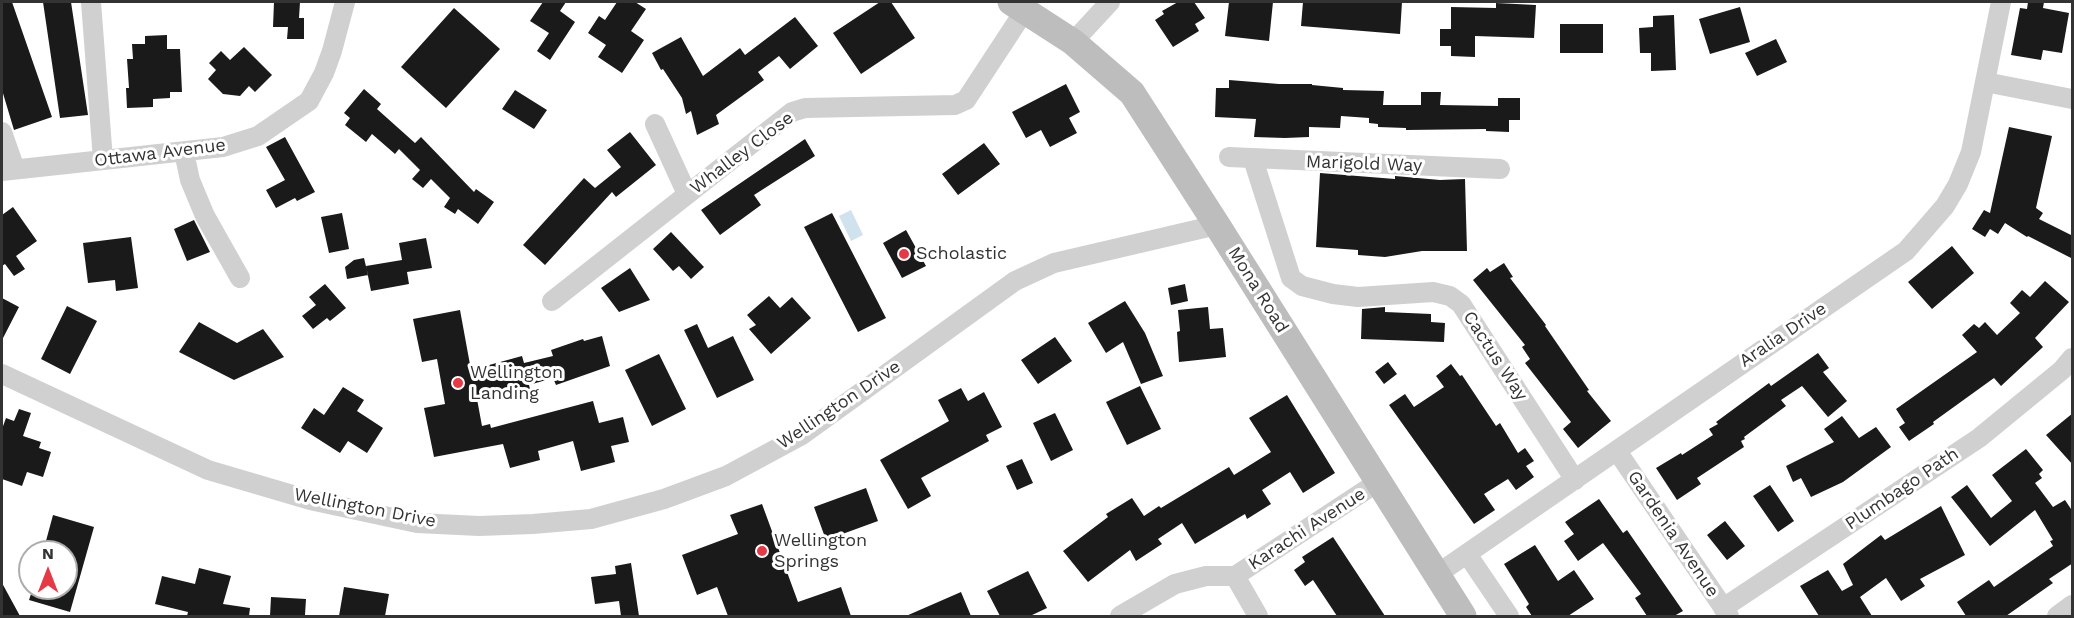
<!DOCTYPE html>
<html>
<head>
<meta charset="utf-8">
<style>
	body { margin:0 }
	#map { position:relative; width:2074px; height:618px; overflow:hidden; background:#fff; font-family:"Work Sans",sans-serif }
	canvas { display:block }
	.frame { position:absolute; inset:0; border:3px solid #333; pointer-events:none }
	.north { position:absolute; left:18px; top:540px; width:60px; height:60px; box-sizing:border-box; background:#fff; border:2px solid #adadad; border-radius:50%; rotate:0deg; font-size:16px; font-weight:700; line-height:24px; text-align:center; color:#333 }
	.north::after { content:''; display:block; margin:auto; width:21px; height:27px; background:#e63946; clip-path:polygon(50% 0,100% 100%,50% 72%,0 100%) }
</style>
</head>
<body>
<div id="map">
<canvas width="2074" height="618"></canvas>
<div class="frame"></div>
<div class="north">N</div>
</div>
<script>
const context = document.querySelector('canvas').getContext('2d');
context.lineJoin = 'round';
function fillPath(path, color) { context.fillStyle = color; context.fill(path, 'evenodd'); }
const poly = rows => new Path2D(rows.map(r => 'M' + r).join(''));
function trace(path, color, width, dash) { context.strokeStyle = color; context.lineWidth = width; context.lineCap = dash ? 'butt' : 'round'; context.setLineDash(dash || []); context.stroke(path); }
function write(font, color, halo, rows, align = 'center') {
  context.font = font + ' "Work Sans",sans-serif'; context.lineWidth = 6; context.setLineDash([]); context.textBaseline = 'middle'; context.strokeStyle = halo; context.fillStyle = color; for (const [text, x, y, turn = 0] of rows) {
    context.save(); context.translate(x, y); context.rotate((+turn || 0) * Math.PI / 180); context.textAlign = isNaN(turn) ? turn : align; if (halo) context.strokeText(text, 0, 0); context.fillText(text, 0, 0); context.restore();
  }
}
fillPath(poly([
	[851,210,863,235,851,241,839,216]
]), '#cfe2ee');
fillPath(poly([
	[2,2,12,2,52,117,14,130,2,90],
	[43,2,71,2,88,115,60,118],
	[274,2,300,2,299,18,304,18,304,39,287,39,288,27,273,27],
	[543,2,566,2,560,11,575,22,550,60,537,51,549,33,530,21],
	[617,2,635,2,646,9,631,31,644,40,622,73,598,57,606,45,588,33,599,16,605,20],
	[880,2,891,2,915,38,861,74,833,33],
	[1178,2,1194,2,1205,18,1195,24,1199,31,1173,47,1155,20,1164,14,1162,11],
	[1229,2,1273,2,1269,41,1225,36],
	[1303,2,1402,2,1400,34,1301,26],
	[2028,2,2044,2,2043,8,2069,13,2062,53,2043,50,2041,60,2011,55,2020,8,2027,9],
	[1496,3,1536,5,1534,38,1475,36,1475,57,1451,56,1451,46,1440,46,1440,29,1451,29,1451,7,1496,8],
	[1740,7,1750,42,1710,54,1699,19],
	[454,8,500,49,446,108,401,67],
	[1674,15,1676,70,1651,71,1651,53,1640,53,1639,28,1653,27,1653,16],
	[795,17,818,46,790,69,779,56,758,72,764,80,716,115,719,124,697,135,691,111,686,114,682,98,663,69,661,70,652,53,681,37,703,76,740,48,745,55],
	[1560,24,1603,24,1603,53,1560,53],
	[167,35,167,49,180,49,182,92,170,92,170,98,153,99,153,107,127,108,126,88,129,88,127,59,133,59,132,44,145,44,145,36],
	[1776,39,1787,62,1757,76,1745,53],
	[244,47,272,75,255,92,249,86,240,96,223,94,208,79,216,70,209,63,221,51,230,60],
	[1229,80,1279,84,1312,84,1312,85,1343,88,1343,90,1384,91,1383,105,1421,105,1421,92,1441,92,1440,105,1498,106,1498,98,1520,98,1520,120,1509,120,1509,132,1486,131,1486,129,1406,130,1406,128,1378,127,1378,124,1369,123,1369,118,1341,116,1340,128,1309,127,1309,137,1285,138,1254,137,1256,119,1215,117,1216,88,1229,88],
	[1066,84,1080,112,1069,118,1077,133,1050,147,1041,130,1026,138,1012,112],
	[364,89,381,104,377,109,415,143,421,137,474,192,476,189,494,202,478,224,458,209,455,214,444,207,450,198,431,179,423,188,412,179,420,170,399,149,395,154,372,134,366,142,345,125,350,118,344,113],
	[515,90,547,110,534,129,502,109],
	[2009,127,2052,136,2036,208,2043,213,2039,219,2073,236,2073,259,2028,236,2027,237,2005,223,1998,234,1990,229,1985,237,1972,229,1984,210,1990,213],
	[630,132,656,165,616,197,612,192,545,265,523,245,584,178,595,188,621,167,607,150],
	[285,137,315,192,297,201,295,198,276,208,266,190,285,180,266,147],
	[805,139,815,156,754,195,761,205,720,235,701,210],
	[984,143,1000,164,958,195,942,174],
	[1320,173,1395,179,1395,176,1440,180,1465,179,1467,251,1422,251,1385,257,1358,255,1358,250,1316,247],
	[13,207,37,241,16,256,25,269,14,276,5,264,2,266,2,215],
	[342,213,349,249,329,253,321,217],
	[832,213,886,318,858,332,804,227],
	[194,220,210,252,187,261,174,229],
	[906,230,926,266,902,278,883,243],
	[671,232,704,267,691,279,679,266,673,271,653,249],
	[131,237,138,288,116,291,115,280,88,283,83,243],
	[426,238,432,268,407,272,409,284,371,291,366,266,402,260,399,243],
	[1952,246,1974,273,1932,309,1908,282],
	[364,258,368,275,347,279,345,267,354,260],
	[1504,263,1513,277,1510,278,1546,325,1545,326,1589,390,1587,391,1611,421,1578,448,1563,429,1571,422,1525,363,1530,359,1522,347,1525,345,1473,280,1487,268,1490,272],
	[630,268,650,300,619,312,601,288],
	[2045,281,2069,302,2035,338,2043,347,2001,386,1994,378,1933,422,1934,424,1909,441,1899,427,1905,423,1896,409,1977,352,1962,335,1974,324,1979,328,1985,322,1997,335,2020,313,2010,303,2022,290,2030,297],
	[325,284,346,308,330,321,327,318,313,329,302,316,316,305,309,297],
	[1185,284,1188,301,1171,305,1168,288],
	[769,296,780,308,792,297,811,318,771,354,749,329,756,325,747,315],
	[2,298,19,307,2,340],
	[1125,301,1145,333,1163,376,1141,384,1123,342,1106,353,1088,323],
	[67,306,97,321,70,374,41,359],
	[1208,307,1210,329,1223,328,1226,357,1179,362,1177,332,1180,331,1178,310],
	[1385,307,1385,312,1431,314,1431,322,1445,323,1444,342,1361,339,1362,309],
	[460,310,471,370,522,356,524,363,553,356,551,350,583,339,584,341,602,336,610,366,556,385,553,378,529,385,531,393,511,400,508,391,477,399,482,426,490,424,491,428,593,401,599,423,623,417,629,442,611,446,615,462,581,471,573,441,538,451,540,460,510,468,503,444,434,457,424,408,445,404,437,359,422,362,413,319],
	[199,322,237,343,263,329,284,357,234,380,179,352],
	[697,324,708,348,733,336,754,380,717,398,684,330],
	[1055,337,1072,361,1038,384,1021,360],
	[1818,353,1829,368,1823,372,1847,401,1828,417,1802,386,1781,400,1786,406,1744,437,1745,439,1741,441,1744,447,1697,478,1701,484,1677,500,1656,468,1681,453,1682,455,1713,435,1709,429,1718,424,1716,422,1769,383,1771,386],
	[659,354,686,409,652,426,625,370],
	[1388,362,1397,374,1384,384,1375,372],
	[1451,364,1460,376,1462,375,1496,426,1500,423,1518,453,1525,448,1534,461,1526,466,1534,477,1516,490,1508,479,1484,494,1495,510,1474,524,1389,405,1405,394,1414,407,1444,387,1436,376],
	[1140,386,1161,429,1127,445,1106,402],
	[343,387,364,400,357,411,383,428,367,453,348,441,340,453,301,428,314,408,324,415],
	[961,388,968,401,984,392,1002,427,986,435,989,441,921,478,931,496,908,509,880,460,949,421,938,400],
	[1287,395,1335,473,1303,493,1290,472,1262,490,1271,504,1247,519,1245,514,1195,544,1182,523,1158,539,1162,544,1136,561,1130,550,1088,582,1063,551,1108,517,1106,514,1132,498,1144,516,1159,506,1161,508,1229,467,1234,475,1271,452,1249,418],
	[19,409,31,413,23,436,41,442,39,448,51,452,43,477,27,472,22,486,2,479,2,429,6,418,14,421],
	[1055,413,1073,450,1051,461,1033,423],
	[2073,413,2073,465,2046,435],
	[1842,416,1859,438,1876,427,1891,447,1843,482,1811,497,1801,478,1793,482,1786,466,1834,442,1824,429],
	[2026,449,2043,470,2039,474,2042,478,2035,483,2053,507,2065,500,2073,512,2073,563,2049,579,2053,583,2006,616,1966,616,1957,602,1989,580,1994,587,2053,546,2050,541,2053,540,2035,510,1990,546,1951,497,1967,485,1991,518,2012,501,1992,475],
	[1022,459,1033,483,1017,490,1006,466],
	[1770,485,1794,521,1778,532,1753,496],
	[866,488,878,521,826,540,814,507],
	[1599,499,1623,533,1627,530,1683,611,1674,616,1647,616,1635,598,1641,594,1603,543,1578,561,1564,541,1574,534,1565,522],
	[762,504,798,602,841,587,851,616,728,616,717,587,697,595,682,555,738,534,730,515],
	[1941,506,1965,555,1920,579,1925,586,1901,601,1886,578,1860,597,1872,616,1819,616,1800,586,1828,570,1842,591,1853,585,1843,564,1881,535,1885,540],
	[53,515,94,527,70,612,29,600,33,588,66,588,66,552,43,552],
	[1725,521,1745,546,1727,560,1707,535],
	[1333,537,1385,616,1337,616,1313,580,1305,586,1294,570,1305,562,1302,557],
	[1535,545,1558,581,1574,570,1594,599,1568,616,1532,616,1526,607,1529,604,1504,564],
	[631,563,639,616,621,616,619,601,595,604,591,577,616,574,615,566],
	[199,568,231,576,223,604,250,608,249,616,187,616,188,612,155,604,162,576,195,584],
	[1028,571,1047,608,1030,616,1000,616,987,591],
	[2,583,20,616,2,616],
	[344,587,389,594,385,616,339,616],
	[961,592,971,616,906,616],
	[271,597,306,599,305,615,270,616]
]), '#1a1a1a');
trace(poly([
	[91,2,103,160],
	[1073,42,1110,2],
	[1985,82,2072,99],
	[655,124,687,194],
	[2,132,15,169],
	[184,152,190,180,205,216,240,278],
	[1229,157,1500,169],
	[1253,159,1291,278,1302,286,1333,294,1358,297,1433,292,1450,296,1461,304,1575,480],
	[2,171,223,147,258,136,309,101,324,73,332,51,345,2],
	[552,301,792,112,805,108,955,105,966,100,1025,10],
	[2,374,208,470,310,500,417,523,479,526,533,524,591,519,664,499,726,476,802,435,1015,281,1054,263,1217,225],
	[1617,451,1729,616],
	[1467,554,1509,616],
	[1436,575,1906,251,1945,206,1958,184,1971,152,2001,2],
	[1235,576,1378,482],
	[1235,576,1258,616],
	[1723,608,1979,438,2062,370,2072,358],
	[1120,616,1175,584,1206,576,1235,576],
	[2057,616,2072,605]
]), '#d0d0d0', 20);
trace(poly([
	[1011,2,1073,42,1132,93,1217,225,1463,616]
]), '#bdbdbd', 27);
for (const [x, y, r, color] of [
	[904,254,6,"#e63946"],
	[458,383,6,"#e63946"],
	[762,551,6,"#e63946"]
]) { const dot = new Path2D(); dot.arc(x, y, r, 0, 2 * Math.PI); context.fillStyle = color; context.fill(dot); trace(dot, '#fff', 2); }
write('18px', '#333', '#fff', [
	["Ottawa Avenue",160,153,-7],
	["Whalley Close",742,153,-37],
	["Marigold Way",1364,164,2],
	["Mona Road",1258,290,58],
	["Aralia Drive",1783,335,-34],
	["Cactus Way",1495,356,57],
	["Wellington Drive",839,405,-34],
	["Plumbago Path",1902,489,-34],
	["Wellington Drive",365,508,11],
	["Karachi Avenue",1307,529,-33],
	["Gardenia Avenue",1673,534,56]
]);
write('18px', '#333', '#fff', [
	["Scholastic",916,254],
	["Wellington",470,373],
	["Landing",470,394],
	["Wellington",774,541],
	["Springs",774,562]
], 'left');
</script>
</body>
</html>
